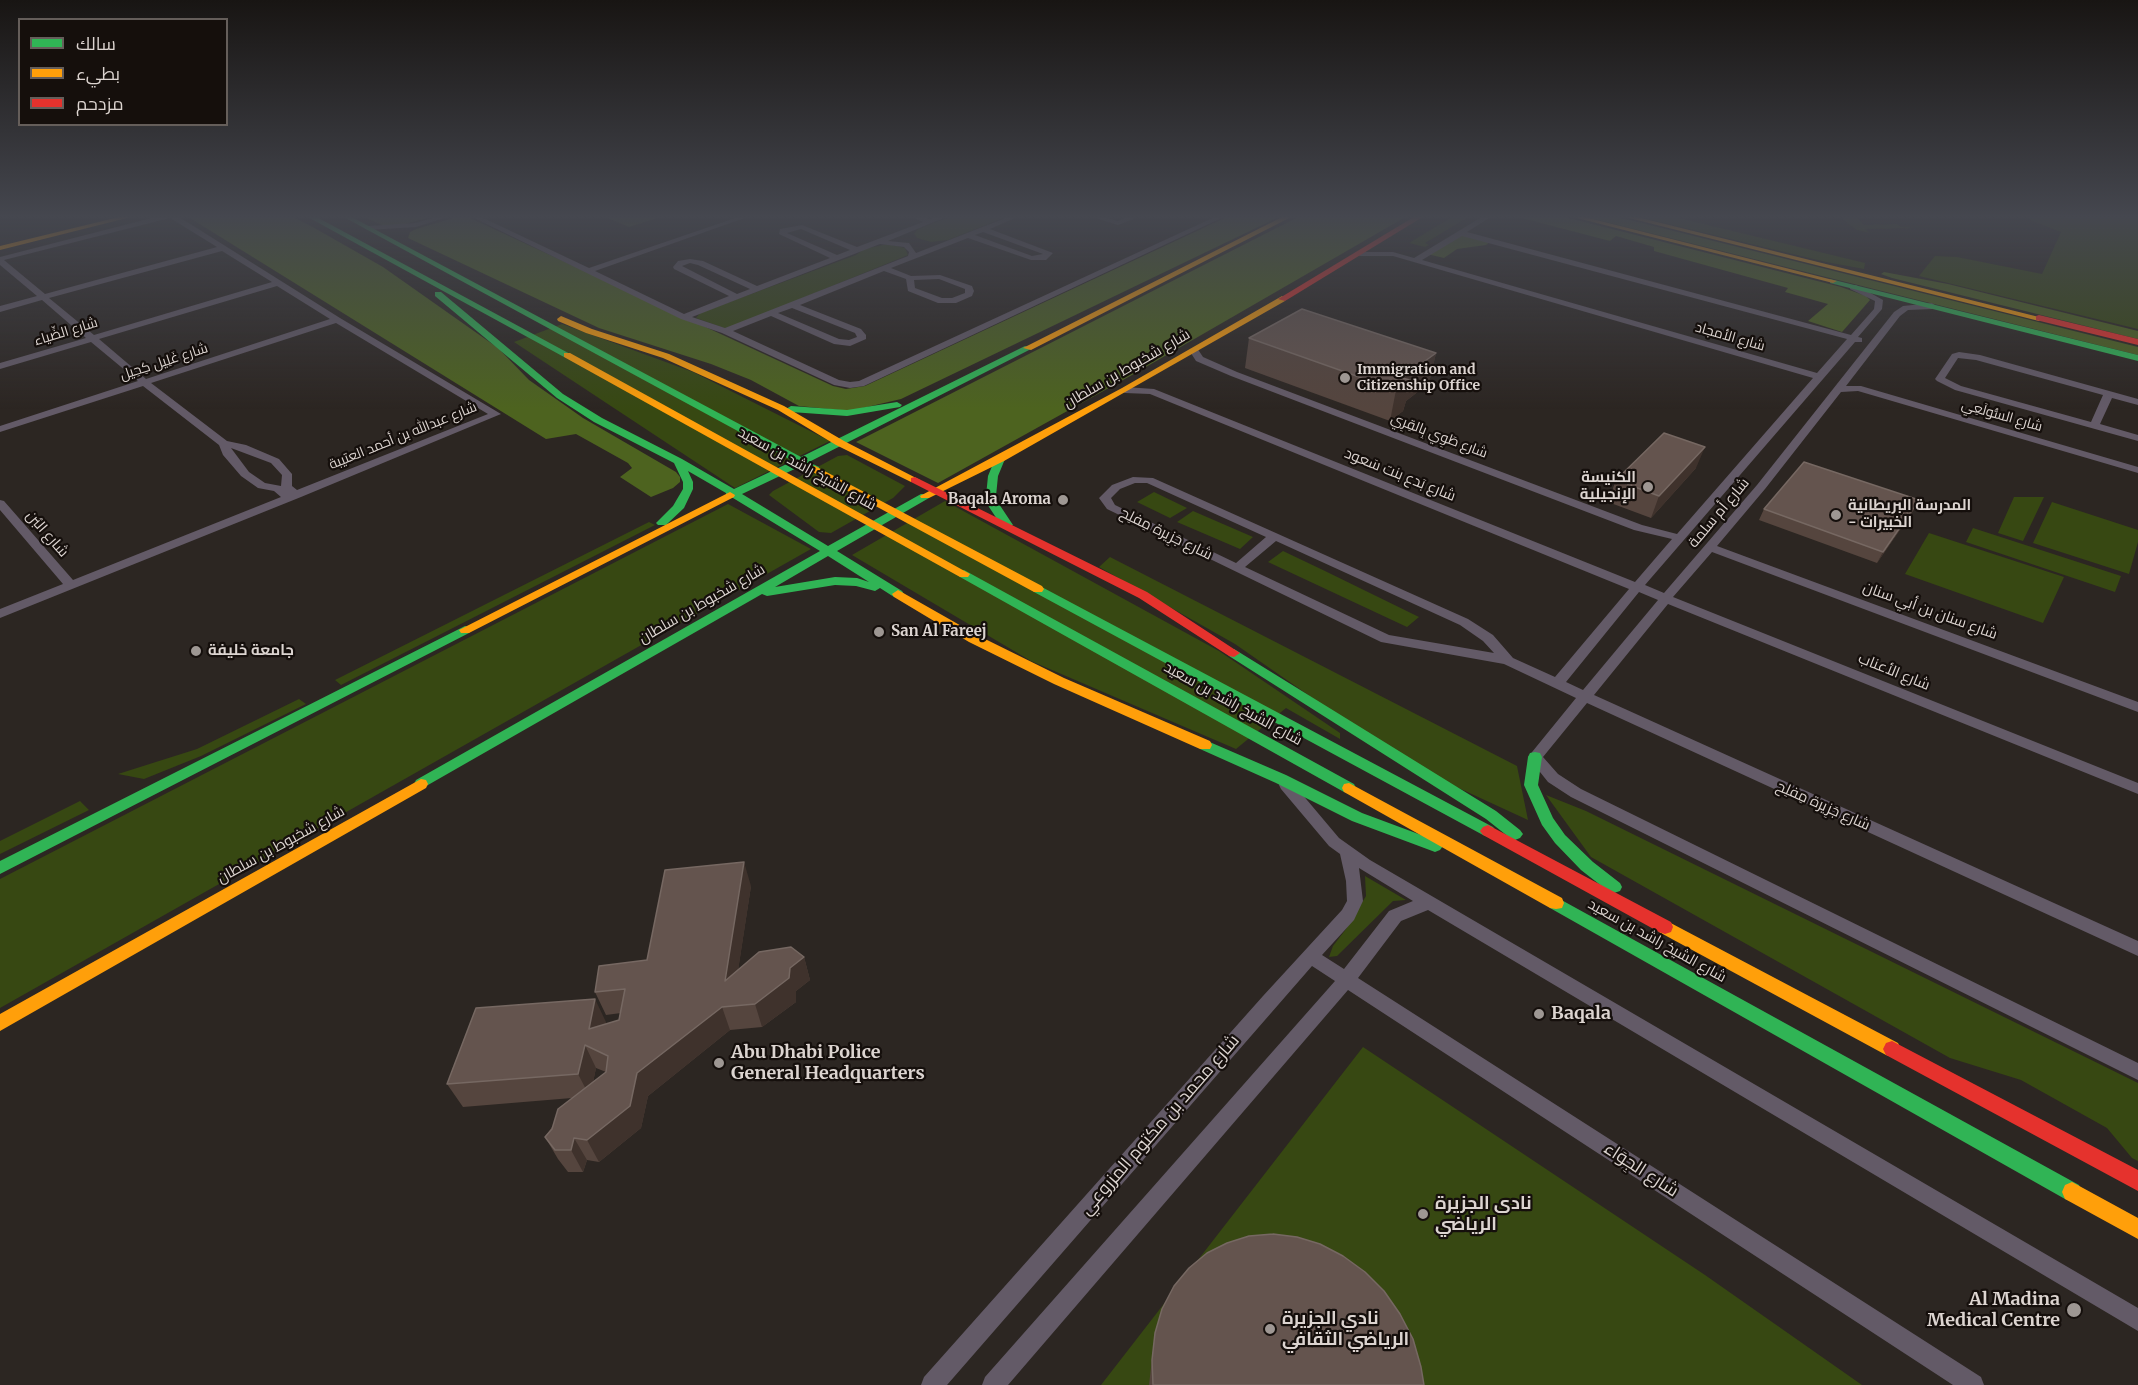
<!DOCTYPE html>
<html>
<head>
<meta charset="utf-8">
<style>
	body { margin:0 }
	#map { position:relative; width:2138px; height:1385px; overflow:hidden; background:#2c2622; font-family:Merriweather,Cairo,serif }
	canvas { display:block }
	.legend { position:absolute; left:18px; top:18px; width:210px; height:108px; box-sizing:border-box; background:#150f0c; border:2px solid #655e5a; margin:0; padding:8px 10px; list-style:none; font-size:18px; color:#dcd4d0 }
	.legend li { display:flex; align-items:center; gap:12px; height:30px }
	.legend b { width:30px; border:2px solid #655e5a }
</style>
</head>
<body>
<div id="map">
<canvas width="2138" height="1385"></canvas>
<ul class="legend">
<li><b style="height:8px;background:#30b455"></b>سالك</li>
<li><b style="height:8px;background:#ff9f0a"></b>بطيء</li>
<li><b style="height:8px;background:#e5322d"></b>مزدحم</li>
</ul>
</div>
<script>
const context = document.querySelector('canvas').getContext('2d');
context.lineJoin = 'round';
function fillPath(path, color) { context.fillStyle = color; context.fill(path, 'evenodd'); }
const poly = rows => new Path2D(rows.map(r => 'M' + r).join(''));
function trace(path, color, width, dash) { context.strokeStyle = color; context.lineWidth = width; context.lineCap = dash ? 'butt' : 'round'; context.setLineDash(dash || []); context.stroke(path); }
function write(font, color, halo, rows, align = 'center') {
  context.font = font + ' Merriweather,Cairo,serif'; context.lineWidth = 4.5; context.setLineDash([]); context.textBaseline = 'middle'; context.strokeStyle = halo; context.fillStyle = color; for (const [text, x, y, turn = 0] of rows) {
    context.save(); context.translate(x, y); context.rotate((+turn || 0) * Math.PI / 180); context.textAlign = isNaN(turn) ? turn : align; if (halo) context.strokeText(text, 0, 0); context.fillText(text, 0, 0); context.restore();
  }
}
fillPath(poly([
	[955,215,1011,215,948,240,931,242,917,238,914,234,918,229],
	[1455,215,1472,215,1425,243,1429,245,1425,247,1409,243],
	[1631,215,1667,215,1865,263,1864,269,1826,262],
	[2026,215,2138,215,2138,329,1919,276,1935,256,1957,257,2042,274,2061,232,2032,221],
	[1849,216,1856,216,1864,225,1897,224,1901,227,1915,228,1865,229,1870,233,1857,230,1842,219],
	[888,244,905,248,908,255,727,329,696,318,700,313,856,255,864,249],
	[562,324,693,372,830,441,735,488,514,342],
	[847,455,905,486,893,498,831,533,819,532,769,495,773,491,838,456],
	[1154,492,1187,508,1170,518,1137,502],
	[2014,497,2044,497,2023,541,1998,533],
	[945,501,1219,651,1340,733,1340,739,1286,708,1236,749,1031,661,852,555],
	[2052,502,2138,530,2138,542,2129,574,2033,543],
	[728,504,811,549,0,1008,0,879],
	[1193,511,1253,537,1240,549,1177,522],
	[649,522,655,525,341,685,335,680],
	[1973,528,2121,576,2115,592,1966,542],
	[1929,533,2064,577,2043,623,1905,574],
	[1283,551,1325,571,1419,617,1407,627,1268,562],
	[1110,557,1517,766,1528,820,1450,784,1327,708,1235,644,1099,567],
	[299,699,306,704,201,756,144,779,118,774,197,749],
	[1546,795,1586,811,2138,1083,2138,1161,2132,1158,2107,1128,2021,1080,1950,1058,1591,857],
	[80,801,89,810,0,854,0,841],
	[1365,876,1406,900,1393,901,1337,956,1329,957,1333,946,1346,929,1366,896],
	[1363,1047,1705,1275,1862,1385,1101,1385]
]), '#374812');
fillPath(poly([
	[185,215,289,215,311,226,383,267,498,348,529,380,583,418,676,472,680,477,680,482,673,488,651,497,620,477,632,468,628,463,576,434,546,439],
	[359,215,438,215,402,225,382,225],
	[600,215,667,215,629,227],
	[1231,215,1283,215,901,399,850,411,799,406,751,380,711,364,599,328,408,238,410,232,416,229,453,218,468,217,833,386,846,389,865,386],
	[1302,215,1409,215,1132,375,938,483,856,442],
	[1510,215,1557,215,1841,287,1866,296,1870,300,1842,332,1808,321,1828,304,1785,292,1788,288,1654,251,1654,247,1616,236,1610,241],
	[1578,215,1604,215,1630,220,2138,347,2138,355],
	[1463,235,1491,241,1486,245,1457,249,1444,258,1427,254],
	[1884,272,1948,284,2138,331,2138,339,1892,278,1881,274]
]), '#4d631f');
fillPath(poly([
	[163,215,176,215,340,318,501,414,301,497,0,618,0,609,63,584,0,510,0,500,4,501,73,580,281,497,274,491,258,488,241,476,223,455,219,445,143,386,0,432,0,426,138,381,91,342,0,369,0,363,86,338,42,300,0,312,0,306,37,296,0,265,0,257,163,215],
	[170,218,217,247,45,294,4,260,170,218],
	[222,251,272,282,94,335,49,298,222,251],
	[277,286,330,319,146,379,99,339,277,286],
	[336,323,488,414,297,490,292,486,292,474,279,459,246,445,227,441,151,383,336,323],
	[231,448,271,463,282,475,281,486,265,483,249,472,231,448],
	[443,215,454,215,416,227,368,230,364,228,368,226,415,223,443,215],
	[468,215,477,215,589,268,744,215,753,215,595,271,684,314,729,296,674,269,673,267,678,261,690,259,703,261,757,286,830,258,779,234,780,229,802,225,857,247,923,222,907,215,916,215,930,219,942,215,951,215,888,241,909,243,916,253,1013,215,1022,215,990,229,1053,253,1046,260,1031,260,968,238,891,268,911,276,940,275,972,286,974,291,972,296,956,303,938,303,908,291,906,279,884,271,800,305,861,329,866,335,866,339,850,346,834,344,771,316,733,331,839,380,850,382,859,381,1219,215,1228,215,864,386,850,388,834,385,722,333,681,319,468,215],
	[801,229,850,250,837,255,787,233,801,229],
	[983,232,1043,254,1032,256,975,235,983,232],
	[880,244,904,247,909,252,908,256,725,328,692,317,880,244],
	[690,263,698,265,750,289,737,294,682,266,690,263],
	[939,279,965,289,965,293,952,298,942,298,915,288,914,280,939,279],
	[792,308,855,333,857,337,849,340,839,339,778,313,792,308],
	[1085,215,1096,215,1118,221,1124,218,1121,215,1129,215,1134,219,1118,225,1085,215],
	[1485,215,1494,215,1467,232,1851,335,1874,309,1875,301,1850,289,1850,285,1856,285,1883,300,1882,309,1858,337,1862,338,1862,342,1855,342,1645,585,1664,593,1757,485,1894,312,1903,306,1932,303,1936,306,1932,309,1908,310,1900,316,1846,386,1861,386,2138,467,2138,473,1858,391,1841,392,1765,489,1717,546,2138,702,2138,712,1712,552,1673,597,2138,783,2138,794,1668,604,1594,695,2138,941,2138,956,1587,703,1543,757,1558,774,1581,789,2138,1063,2138,1080,1571,797,1548,782,1528,757,1576,698,1504,664,1381,642,1107,509,1099,498,1112,485,1133,477,1153,478,1468,619,1493,635,1513,658,1555,677,1629,589,1150,394,1125,393,1120,390,1125,387,1154,389,1635,582,1672,539,1634,530,1231,376,1196,361,1189,350,1197,348,1203,357,1237,372,1642,525,1677,534,1813,378,1393,256,1360,256,1356,254,1360,252,1393,252,1414,258,1485,215],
	[1462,236,1847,339,1817,373,1422,260,1462,236],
	[1135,483,1147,483,1266,537,1236,563,1115,505,1111,498,1120,489,1135,483],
	[1276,541,1460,625,1483,641,1494,653,1389,635,1245,567,1276,541],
	[1639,592,1658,600,1583,690,1566,682,1639,592],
	[1959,352,1980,355,2138,399,2138,405,2112,398,2100,424,2138,435,2138,441,1955,390,1937,381,1935,379,1952,354,1959,352],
	[1958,358,1976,360,2103,395,2091,422,1961,386,1945,378,1958,358],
	[1286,780,1291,781,1339,838,1370,860,2138,1308,2138,1331,1428,910,1401,921,1358,978,1981,1377,1984,1385,1953,1385,1348,990,1008,1385,982,1385,985,1377,1335,981,1312,966,947,1385,921,1385,924,1377,1263,996,1342,910,1347,901,1346,881,1340,854,1329,846,1281,789,1279,785,1281,781,1286,780],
	[1359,868,1413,901,1389,911,1344,969,1322,955,1354,920,1363,901,1359,868]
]), '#635a67');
fillPath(poly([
	[304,215,313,215,572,355,564,357,304,215],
	[340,215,348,215,801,457,1025,346,1033,348,809,462,819,467,819,471,811,471,801,466,742,494,828,546,921,494,929,494,929,498,837,551,902,591,904,594,902,597,894,597,880,588,875,591,856,586,835,585,767,596,762,594,421,789,416,788,414,784,416,780,820,551,733,498,726,497,726,493,688,471,693,482,693,489,684,508,666,525,658,525,656,523,673,506,683,489,683,482,674,463,594,422,557,398,435,296,435,292,441,292,563,394,602,418,682,459,734,489,793,461,340,215],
	[828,556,869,582,857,578,835,577,775,587,828,556],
	[1830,279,2138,355,2138,361,1830,283,1830,279],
	[897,402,902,405,900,407,847,416,791,412,786,409,791,406,847,410,897,402],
	[1000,456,1005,459,998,476,996,496,999,504,1013,525,1007,528,1001,525,987,504,986,496,988,476,995,459,1000,456],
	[964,570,1354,784,1356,788,1354,792,1349,793,1344,792,960,577,958,574,964,570],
	[1038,585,1493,827,1496,831,1493,835,1488,837,1483,835,1034,592,1032,589,1038,585],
	[465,626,469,627,471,630,469,633,0,874,0,861,465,626],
	[1234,649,1496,811,1520,830,1523,834,1520,838,1515,840,1510,838,1486,819,1229,656,1228,653,1234,649],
	[1205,740,1286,775,1362,813,1440,842,1443,846,1440,850,1435,852,1352,821,1276,783,1200,749,1198,745,1200,741,1205,740],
	[1535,752,1540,753,1542,757,1538,785,1553,818,1565,835,1593,862,1620,883,1622,887,1620,891,1614,893,1608,891,1581,870,1555,843,1542,825,1524,785,1528,757,1530,753,1535,752],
	[1556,897,2079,1185,2082,1192,2079,1199,2072,1202,2065,1199,1550,908,1548,903,1550,898,1556,897]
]), '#30b455');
fillPath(poly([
	[127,215,139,215,0,250,0,246,127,215],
	[1286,215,1295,215,1031,350,1023,348,1286,215],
	[1565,215,1577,215,1837,281,1833,283,1565,215],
	[1617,215,1629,215,2043,318,2039,321,1617,215],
	[1282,296,1286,299,1285,301,1004,461,929,498,921,498,920,496,1122,388,1282,296],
	[561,316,592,329,669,354,784,406,844,441,920,480,919,482,911,482,836,445,778,410,663,358,586,333,558,321,557,319,561,316],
	[564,353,570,353,970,574,968,577,960,577,564,357,564,353],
	[815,466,1042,586,1044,589,1042,592,1034,592,811,471,811,467,815,466],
	[730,492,735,495,734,497,469,633,461,633,459,630,730,492],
	[898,590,979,636,1064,678,1210,741,1212,745,1210,749,1200,749,1054,684,969,642,894,597,892,594,898,590],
	[421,779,426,780,428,784,426,788,0,1031,0,1014,421,779],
	[1349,783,1562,898,1564,903,1562,908,1556,909,1550,908,1344,792,1342,788,1344,784,1349,783],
	[1665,920,1898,1043,1901,1049,1898,1055,1892,1057,1886,1055,1659,932,1657,927,1659,922,1665,920],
	[2072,1182,2138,1218,2138,1239,2065,1199,2062,1192,2065,1185,2072,1182]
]), '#ff9f0a');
fillPath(poly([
	[1417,215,1426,215,1285,301,1278,299,1417,215],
	[2039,315,2138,339,2138,345,2036,320,2036,316,2039,315],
	[915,477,1147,592,1240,653,1234,657,1229,656,1139,598,911,482,911,478,915,477],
	[1488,825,1671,922,1673,927,1671,932,1665,934,1659,932,1483,835,1480,831,1483,827,1488,825],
	[1892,1041,2138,1170,2138,1191,1886,1055,1883,1049,1886,1043,1892,1041]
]), '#e5322d');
fillPath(poly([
	[1249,338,1436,353,1429,383,1406,401,1403,411,1390,421,1245,368],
	[1696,468,1651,518,1608,502,1616,480],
	[1919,500,1913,511,1877,563,1759,520,1764,509],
	[751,886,738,970,804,957,810,980,796,991,796,1002,762,1027,730,1030,648,1096,641,1128,599,1162,587,1160,583,1172,568,1172,558,1159,545,1137,572,1098,463,1107,447,1084,606,1022,605,1024,619,1020,621,1013,606,1015,595,992,647,960],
	[596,1068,606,1072,593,1082],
	[1155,1333,1424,1385,1149,1385]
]), '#55453e');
fillPath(poly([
	[1436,353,1429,383,1406,401,1403,411,1390,421,1396,390,1402,378],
	[1705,447,1696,468,1651,518,1659,496],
	[1919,500,1913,511,1877,563,1883,552],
	[744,862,751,886,733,1004,725,981],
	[804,957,810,980,796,991,796,1002,762,1027,755,1004,790,968],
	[595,999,606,1022,600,1052,589,1029],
	[722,1007,730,1030,648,1096,641,1128,599,1162,587,1140,637,1073],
	[585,1045,596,1068,590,1097,578,1074],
	[574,1138,587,1160,583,1172,571,1150]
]), '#3f322c');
const building = poly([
	[1302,309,1436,353,1402,378,1410,380,1396,390,1249,338,1302,309],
	[1664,433,1705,447,1659,496,1616,480,1664,433],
	[1804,462,1919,500,1883,552,1764,509,1804,462],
	[744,862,725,981,759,952,791,947,804,957,790,968,789,978,755,1004,722,1007,637,1073,630,1106,587,1140,574,1138,571,1150,555,1150,545,1137,552,1129,558,1109,606,1072,608,1056,585,1045,578,1074,447,1084,476,1008,595,999,589,1029,619,1020,625,989,595,992,599,966,647,960,665,870,744,862],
	[1273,1234,1297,1237,1320,1244,1343,1256,1365,1272,1384,1291,1400,1314,1413,1339,1421,1367,1424,1385,1153,1385,1152,1360,1155,1333,1162,1309,1174,1286,1189,1268,1207,1253,1227,1243,1249,1236,1273,1234]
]);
fillPath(building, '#64544e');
trace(building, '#766862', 1.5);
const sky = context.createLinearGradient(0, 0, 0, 409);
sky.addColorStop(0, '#181513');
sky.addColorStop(0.53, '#45474f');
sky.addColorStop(1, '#45474f00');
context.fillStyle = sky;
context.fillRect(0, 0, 2138, 409);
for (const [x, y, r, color] of [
	[1345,378,6,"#9e9793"],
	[1648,487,6,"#9e9793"],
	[1063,500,6,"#9e9793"],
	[1836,515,6,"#9e9793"],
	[879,632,6,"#9e9793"],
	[196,651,6,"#9e9793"],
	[1539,1014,6,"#9e9793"],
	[719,1063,6,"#9e9793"],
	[1423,1214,6,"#9e9793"],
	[2074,1310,8,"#9e9793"],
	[1270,1329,6,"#9e9793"]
]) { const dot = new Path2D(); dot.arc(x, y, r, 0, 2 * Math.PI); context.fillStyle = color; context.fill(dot); trace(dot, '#150f0c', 2); }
write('14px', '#dcd4d0', '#150f0c', [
	["شارع الضِّياء",66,332,-17],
	["شارع الأمجاد",1730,337,16],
	["شارع غَلِيل كِحِيل",164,362,-18],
	["شارع السُّولَعِي",2002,416,16],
	["شارع عبدالله بن أحمد العتيبة",403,436,-22],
	["شارع طَوِي بِالقِرِي",1439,436,21]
]);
write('bold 14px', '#dcd4d0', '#150f0c', [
	["Immigration and",1357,370],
	["Citizenship Office",1357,386]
], 'left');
write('15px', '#dcd4d0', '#150f0c', [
	["شارع شخبوط بن سلطان",1127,369,-30],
	["شارع الشيخ راشد بن سعيد",807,469,29],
	["شارع بَدع بنت سَعود",1400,475,22],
	["شارع أم سلمة",1719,513,-50],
	["شارع البُن",47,534,49],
	["شارع جَزِيرة مِفلِح",1166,534,26],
	["شارع شخبوط بن سلطان",702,604,-30],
	["شارع سنان بن أبي سنان",1930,611,20],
	["شارع الأعناب",1894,672,22],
	["شارع الشيخ راشد بن سعيد",1233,704,29],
	["شارع جَزِيرة مِفلِح",1823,806,24],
	["شارع شخبوط بن سلطان",281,845,-29],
	["شارع الشيخ راشد بن سعيد",1657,941,29]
]);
write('bold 15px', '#dcd4d0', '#150f0c', [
	["الكنيسة",1636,478,"right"],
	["الإنجيلية",1636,495,"right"],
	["Baqala Aroma",1051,500,"right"],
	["المدرسة البريطانية",1848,506],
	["- الخبيرات",1848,523],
	["San Al Fareej",891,632],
	["جامعة خليفة",208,651]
], 'left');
write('bold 18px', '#dcd4d0', '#150f0c', [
	["Baqala",1551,1014],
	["Abu Dhabi Police",731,1053],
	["General Headquarters",731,1074],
	["نادى الجزيرة",1435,1204],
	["الرياضي",1435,1225],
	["Al Madina",2060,1300,"right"],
	["Medical Centre",2060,1321,"right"],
	["نادي الجزيرة",1282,1319],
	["الرياضي الثقافي",1282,1340]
], 'left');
write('18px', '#dcd4d0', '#150f0c', [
	["شارع محمد بن مكتوم المزروعي",1160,1125,-49],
	["شارع الجِوَاء",1641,1170,33]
]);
</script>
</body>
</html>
